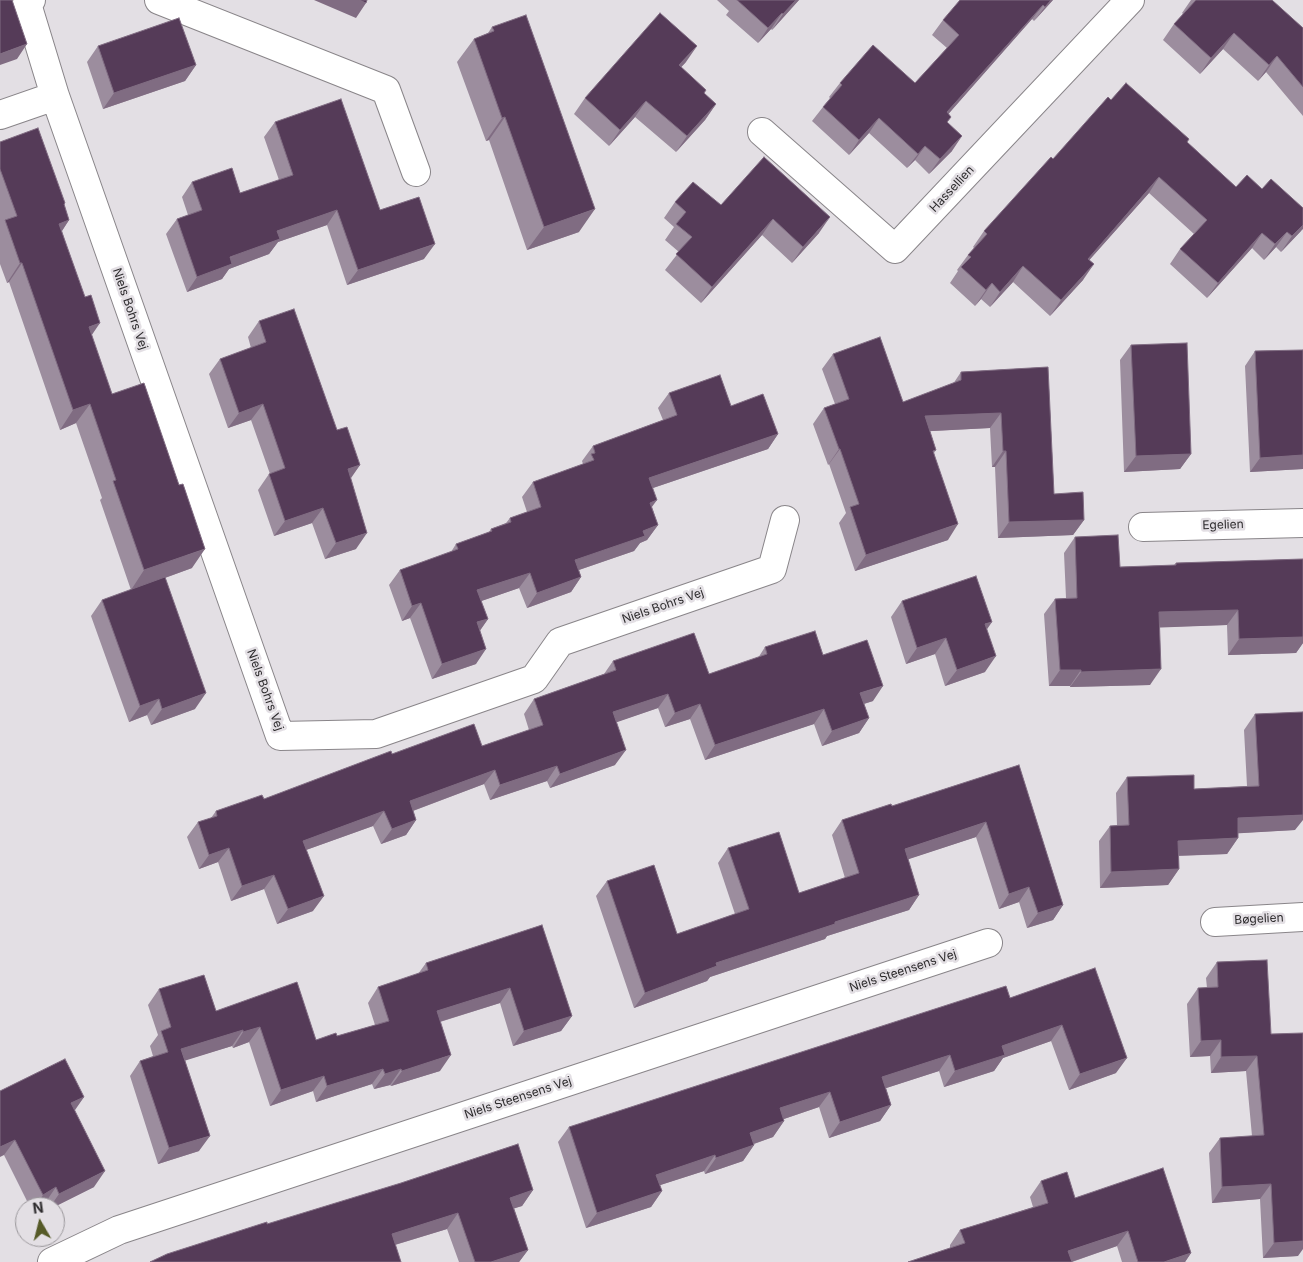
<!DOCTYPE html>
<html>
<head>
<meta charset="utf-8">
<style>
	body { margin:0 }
	#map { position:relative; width:1303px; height:1262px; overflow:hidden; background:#e3dfe4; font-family:Inter,sans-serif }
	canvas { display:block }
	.north { position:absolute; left:15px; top:1197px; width:50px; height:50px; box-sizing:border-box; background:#e3dfe4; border:1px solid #9a979b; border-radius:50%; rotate:352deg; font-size:14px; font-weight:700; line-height:20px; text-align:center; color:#2d2b2d }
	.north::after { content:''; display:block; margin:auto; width:18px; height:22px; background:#565a28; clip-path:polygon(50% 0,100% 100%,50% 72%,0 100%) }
</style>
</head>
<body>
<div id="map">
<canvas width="1303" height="1262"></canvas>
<div class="north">N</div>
</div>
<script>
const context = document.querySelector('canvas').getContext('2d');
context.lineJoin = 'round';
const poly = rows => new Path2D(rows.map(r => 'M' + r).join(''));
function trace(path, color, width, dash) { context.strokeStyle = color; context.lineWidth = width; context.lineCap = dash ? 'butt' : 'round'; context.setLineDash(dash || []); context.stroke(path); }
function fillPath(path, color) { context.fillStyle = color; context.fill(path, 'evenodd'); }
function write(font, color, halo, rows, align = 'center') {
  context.font = font + ' Inter,sans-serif'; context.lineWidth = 5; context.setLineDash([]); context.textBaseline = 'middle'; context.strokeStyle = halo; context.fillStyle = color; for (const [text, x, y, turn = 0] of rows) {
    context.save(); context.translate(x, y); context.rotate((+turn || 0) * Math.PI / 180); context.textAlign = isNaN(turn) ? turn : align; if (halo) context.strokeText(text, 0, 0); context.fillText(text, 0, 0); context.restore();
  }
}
const minor = poly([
	[31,0,27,4,55,96,280,736,376,734,534,679,560,642,772,569,785,520],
	[159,0,386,90,416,172],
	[0,115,55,96],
	[762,132,895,249,1130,0],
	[1143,527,1303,523],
	[1215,922,1303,917],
	[52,1262,119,1230,988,943]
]);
trace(minor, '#898589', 30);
trace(minor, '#fff', 28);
fillPath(poly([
	[717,0,799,0,772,30,771,29,758,43,726,15,729,11],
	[1053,0,1034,21,1032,19,948,114,951,117,947,122,952,151,929,174,915,160,907,168,869,133,849,155,812,121,823,107,830,98,829,97,840,83,915,83,947,48,932,35,943,20],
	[1191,0,1272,0,1303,28,1303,116,1266,72,1258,81,1223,49,1200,74,1163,40,1174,24,1183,14,1182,13],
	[492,27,579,232,527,250,489,140,486,141,457,62,474,39,488,33],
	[98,46,196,65,185,81,103,109,87,62],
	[686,62,681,67,704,93,716,104,705,120,676,152,635,117,609,146,574,114,585,98],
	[1111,100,1187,142,1236,187,1301,231,1281,252,1276,247,1264,260,1252,248,1207,298,1170,264,1180,249,1194,234,1149,193,1089,260,1083,280,1050,316,1013,282,990,307,981,299,975,306,950,283,958,271,957,270,968,255,974,248,973,247,984,231],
	[275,122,380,210,424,259,347,285,327,225,278,242,269,254,229,269,222,279,187,292,166,234,177,219,188,215,182,197,192,182,240,193,279,180,264,137],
	[0,142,65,203,64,205,69,220,62,231,91,335,112,394,192,568,165,578,195,709,151,725,147,715,129,722,91,616,102,600,131,590,100,500,102,498,76,423,60,430,9,282,7,283,0,264],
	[675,202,721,205,819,233,792,263,762,235,701,303,665,270,679,252,665,240,674,227,664,218],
	[259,321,337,430,360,465,350,478,356,549,325,559,312,523,274,536,258,490,269,474,270,474,251,420,228,428,209,374,220,359,251,348,248,337],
	[1131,345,1191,454,1180,469,1124,472,1120,360],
	[1303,350,1303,469,1250,472,1245,366,1255,351],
	[833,354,903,402,953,384,961,372,1048,367,1054,494,1084,520,1073,535,998,538,995,467,992,467,990,428,930,431,936,450,934,453,948,540,855,571,839,523,846,513,829,464,828,465,813,424,824,408,835,404,822,369],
	[669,393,731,406,778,434,768,449,653,488,652,507,658,525,647,540,640,543,634,551,579,570,581,577,571,592,527,608,519,588,481,601,488,619,480,630,476,664,432,679,410,618,402,621,389,585,400,570,451,552,456,544,489,532,491,529,506,523,510,518,527,512,522,497,533,482,583,464,582,461,593,446,663,420,658,408],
	[1075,537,1120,567,1174,565,1176,563,1303,559,1303,643,1296,653,1228,655,1227,625,1159,627,1150,685,1070,687,1070,686,1049,686,1044,614,1055,599,1066,598,1064,553],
	[902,601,987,629,985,672,945,686,935,654,906,664,891,617],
	[765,647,823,655,873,701,864,704,869,718,859,733,822,746,814,724,705,760,690,719,665,727,658,708,616,722,615,765,550,788,547,781,490,800,484,784,413,811,416,820,406,835,381,844,373,826,306,850,313,911,277,924,264,889,231,901,218,862,199,869,187,837,198,822,211,818,216,811,264,799,392,754,482,746,529,730,524,714,534,699,604,674,613,661,709,674,758,658],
	[1255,714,1295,830,1238,833,1238,838,1227,854,1179,856,1179,869,1168,885,1100,888,1099,841,1110,826,1117,825,1116,793,1127,777,1194,789,1247,786,1244,730],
	[1019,765,1063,905,1053,920,1027,928,1019,902,999,909,976,837,908,859,919,895,909,910,827,936,825,939,710,977,707,981,634,1008,596,896,607,881,677,934,735,914,718,863,728,848,799,893,845,878,832,835,842,820,892,806],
	[542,925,572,1016,561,1031,513,1046,500,1003,440,1022,440,1071,391,1086,390,1085,374,1089,372,1084,316,1102,313,1091,270,1106,249,1042,233,1048,232,1046,185,1060,199,1151,158,1164,130,1076,140,1061,153,1056,150,1046,158,1035,148,1005,159,989,216,1011,316,1040,337,1036,375,1025,368,1003,378,987,418,974,426,963],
	[1217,962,1271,1034,1298,1256,1263,1258,1260,1199,1212,1203,1209,1153,1220,1138,1252,1136,1246,1071,1211,1073,1210,1056,1190,1057,1187,1004,1198,988,1207,988,1206,978],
	[1095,968,1116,1073,1069,1090,1051,1041,1003,1058,994,1071,944,1087,939,1071,886,1088,891,1105,880,1121,829,1138,819,1107,784,1119,784,1121,773,1137,754,1144,754,1145,743,1161,705,1174,704,1171,660,1185,662,1191,651,1207,586,1228,558,1142,569,1127,1010,998],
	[0,1091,84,1097,74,1110,94,1187,54,1207,47,1207,45,1203,38,1207,30,1207,4,1155],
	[1041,1181,1075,1198,1191,1253,1185,1262,1122,1262,1117,1246,1072,1262,950,1248,950,1245,960,1230,1033,1207,1030,1197],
	[533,1190,522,1206,514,1208,528,1250,519,1262,459,1262,447,1229,395,1245,267,1224]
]), '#9c8d9e');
fillPath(poly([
	[314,0,359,0,366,3,356,18],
	[796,0,799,0,772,30,783,14],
	[1051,0,1053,0,1034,21,1045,7],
	[1043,5,1032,19,937,127,947,112],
	[782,13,771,29,758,43,768,28],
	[1234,33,1223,49,1200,74,1211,58],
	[27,44,17,59,0,65,0,54],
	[697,46,686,62,668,81,679,65],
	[1277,56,1266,72,1258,81,1269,65],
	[196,65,185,81,103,109,114,93],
	[646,101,635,117,609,146,620,130],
	[716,104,705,120,676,152,687,136],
	[505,117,489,140,486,141,502,118],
	[879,118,869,133,849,155,859,140],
	[962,136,952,151,929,174,940,159],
	[925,146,915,160,907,168,918,154],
	[1159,177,1149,193,1077,274,1088,259],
	[595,209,579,232,527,250,544,227],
	[337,210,327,225,278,242,269,254,229,269,222,279,187,292,197,277,277,231],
	[830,217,819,233,792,263,803,247],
	[773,219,762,235,701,303,712,287],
	[69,220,56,240,59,224],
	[1303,225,1303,229,1301,231,1281,252,1292,236],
	[1287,232,1276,247,1264,260,1275,244],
	[1262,233,1252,248,1207,298,1218,283],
	[435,244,424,259,347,285,358,270],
	[20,263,22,263,9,282,7,283],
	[1094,264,1083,280,1050,316,1061,300],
	[1023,266,1013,282,990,307,1000,292],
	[992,283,981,299,975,306,986,290],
	[100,323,87,342,89,327],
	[90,404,76,423,60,430,73,410],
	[263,404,251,420,228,428,239,413],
	[1001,413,990,428,914,432,925,416],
	[778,434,768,449,638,493,649,478],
	[839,449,840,449,829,464,828,465],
	[1003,451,1006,451,995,467,992,467],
	[1191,454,1180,469,1124,472,1136,456],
	[1303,455,1303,469,1250,472,1260,458],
	[360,465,349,481,348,469],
	[657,500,646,515,650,503],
	[323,508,312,523,274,536,285,521],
	[1084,520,1073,535,998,538,1009,522],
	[958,524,948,540,855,571,866,555],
	[658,525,647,540,640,543,634,551,564,575,575,560,643,531],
	[367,533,356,549,325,559,336,543],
	[205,549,192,568,131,590,144,570],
	[530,573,519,588,467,606,477,590],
	[581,577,571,592,527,608,537,593],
	[421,603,410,618,402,621,412,606],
	[1238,610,1227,625,1148,628,1159,612],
	[488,619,477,635,477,622],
	[992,622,981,638,985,624],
	[1303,637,1303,643,1296,653,1228,655,1239,639],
	[946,638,935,654,906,664,917,648],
	[486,649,476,664,432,679,442,664],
	[996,656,985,672,945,686,957,670],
	[1161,669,1150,685,1070,687,1081,672],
	[1060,670,1081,670,1070,686,1049,686],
	[883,686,873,701,850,708,860,693],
	[206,693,195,709,151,725,162,709],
	[668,694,658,708,603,727,613,712],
	[159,699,147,715,129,722,140,706],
	[700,704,690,719,665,727,675,713],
	[824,709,814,724,705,760,715,745],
	[869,718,859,733,822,746,832,731],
	[626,750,615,765,550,788,560,774],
	[557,766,547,781,490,800,500,785],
	[495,770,484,784,399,816,410,801],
	[384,811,373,826,292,855,303,841],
	[1303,815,1303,820,1295,830,1227,834,1238,818],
	[416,820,406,835,381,844,392,829],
	[986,822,976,837,894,864,905,849],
	[1238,838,1227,854,1167,856,1178,841],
	[229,848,218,862,199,869,209,855],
	[1179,869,1168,885,1100,888,1111,872],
	[274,875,264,889,231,901,242,886],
	[1029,887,1019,902,999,909,1009,894],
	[919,895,909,910,827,936,825,939,710,977,707,981,634,1008,645,993,716,963,835,922],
	[324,896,313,911,277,924,288,909],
	[1063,905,1053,920,1027,928,1038,913],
	[510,988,500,1003,426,1026,437,1011],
	[572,1016,561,1031,513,1046,524,1031],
	[1062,1025,1051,1041,1003,1058,994,1071,944,1087,955,1071,1002,1046],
	[260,1027,249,1042,233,1048,243,1032],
	[243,1030,232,1046,171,1065,181,1049],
	[1221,1040,1210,1056,1190,1057,1201,1041],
	[451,1055,440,1071,391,1086,402,1071],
	[950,1055,939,1071,871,1093,882,1077],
	[1257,1056,1246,1071,1211,1073,1221,1057],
	[1127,1058,1116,1073,1069,1090,1080,1074],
	[383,1069,372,1084,316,1102,327,1086],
	[401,1069,390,1085,374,1089,385,1074],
	[324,1076,313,1091,270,1106,281,1090],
	[830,1092,819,1107,769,1124,780,1108],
	[84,1097,73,1113,71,1103],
	[891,1105,880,1121,829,1138,840,1122],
	[784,1121,773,1137,739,1149,750,1133],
	[210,1136,199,1151,158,1164,169,1148],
	[15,1140,4,1155,0,1157,0,1147],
	[754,1145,743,1161,705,1174,716,1158],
	[715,1155,704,1171,645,1190,656,1175],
	[105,1171,94,1187,54,1207,50,1207,59,1194],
	[1271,1184,1260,1199,1212,1203,1222,1187],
	[56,1187,45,1203,38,1207,34,1207,43,1195],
	[533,1190,522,1206,500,1213,510,1198],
	[662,1191,651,1207,586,1228,597,1213],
	[458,1213,447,1229,381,1249,392,1234],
	[1128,1231,1117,1246,1071,1262,1068,1251],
	[1303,1241,1303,1249,1298,1256,1263,1258,1274,1243],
	[528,1250,519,1262,491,1262],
	[1191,1253,1185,1262,1164,1262]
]), '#806c82');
const building = poly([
	[0,0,12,0,27,44,0,54,0,0],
	[359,0,367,0,366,3,359,0],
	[737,0,796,0,783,14,782,13,768,28,737,0],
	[960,0,1051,0,1045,7,1043,5,947,112,951,117,947,122,962,136,940,159,925,146,918,154,879,118,859,140,823,107,842,85,840,83,873,45,915,83,959,35,943,20,960,0],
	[1196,0,1272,0,1303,28,1303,87,1277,56,1269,65,1234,33,1211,58,1174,24,1196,0],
	[660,13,697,46,679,65,706,90,704,93,716,104,687,136,646,101,620,130,585,98,660,13],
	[526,15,595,209,544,227,505,117,502,118,474,39,494,31,492,27,526,15],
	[179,18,196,65,114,93,98,46,179,18],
	[1126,83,1189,139,1187,142,1236,187,1247,175,1262,189,1271,179,1303,208,1303,225,1292,236,1287,232,1275,244,1262,233,1218,283,1180,249,1207,220,1159,177,1088,259,1094,264,1061,300,1023,266,1000,292,992,283,986,290,961,267,971,257,968,255,987,234,984,231,1051,157,1053,159,1108,97,1111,100,1126,83],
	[341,99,380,210,419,197,435,244,358,270,337,210,277,231,280,239,230,257,232,264,197,277,177,219,202,210,192,182,232,168,240,193,293,175,275,122,341,99],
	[38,128,65,203,64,204,69,220,59,224,85,297,91,295,100,323,89,327,112,394,144,383,179,485,183,484,205,549,144,570,113,481,116,480,90,404,73,410,22,263,20,263,5,220,17,216,0,169,0,142,38,128],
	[764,157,830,217,803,247,773,219,712,287,676,254,692,237,676,224,686,212,675,202,693,182,721,205,764,157],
	[294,309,337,430,347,427,360,465,348,469,367,533,336,543,323,508,285,521,269,474,285,468,263,404,239,413,220,359,266,342,259,321,294,309],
	[880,337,903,402,961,380,961,372,1048,367,1054,494,1083,492,1084,520,1009,522,1006,451,1003,451,1001,413,925,416,936,450,933,451,958,524,866,555,850,507,859,504,840,449,839,449,824,408,849,399,833,354,880,337],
	[1187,343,1191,454,1136,456,1131,345,1187,343],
	[1303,350,1303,455,1260,458,1255,351,1303,350],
	[720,375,731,406,763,394,778,434,649,478,657,500,650,503,658,525,643,531,645,536,575,560,581,577,537,593,530,573,477,590,488,619,477,622,486,649,442,664,421,603,412,606,400,570,458,549,456,544,492,531,491,529,511,522,510,518,541,507,533,482,594,460,591,454,595,453,593,446,677,415,669,393,720,375],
	[1118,535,1120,567,1176,565,1176,563,1303,559,1303,637,1239,639,1238,610,1159,612,1161,669,1081,672,1081,670,1060,670,1055,599,1077,598,1075,537,1118,535],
	[976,576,992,622,985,624,996,656,957,670,946,638,917,648,902,601,976,576],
	[165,577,206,693,162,709,159,699,140,706,102,600,165,577],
	[815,631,823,655,867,640,883,686,860,693,869,718,832,731,824,709,715,745,700,704,675,713,668,694,613,712,626,750,560,774,557,766,500,785,495,770,410,801,416,820,392,829,384,811,303,841,324,896,288,909,274,875,242,886,229,848,209,855,198,822,217,816,216,811,262,795,264,799,391,751,392,754,474,724,482,746,543,725,534,699,616,670,613,661,694,633,709,674,767,654,765,647,815,631],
	[1303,712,1303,815,1238,818,1238,838,1178,841,1179,869,1111,872,1110,826,1129,825,1127,777,1194,775,1194,789,1259,786,1255,714,1303,712],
	[1019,765,1063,905,1038,913,1029,887,1009,894,986,822,905,849,919,895,835,922,835,924,716,963,717,966,645,993,607,881,654,865,677,934,749,909,728,848,779,832,799,893,859,873,842,820,891,804,892,806,1019,765],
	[542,925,572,1016,524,1031,510,988,437,1011,451,1055,402,1071,401,1069,385,1074,383,1069,327,1086,324,1076,281,1090,260,1027,243,1032,243,1030,181,1049,210,1136,169,1148,140,1061,168,1052,161,1031,171,1027,159,989,204,975,216,1011,297,982,316,1040,336,1033,337,1036,389,1021,378,987,428,970,426,963,542,925],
	[1267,960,1271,1034,1303,1033,1303,1241,1274,1243,1271,1184,1222,1187,1220,1138,1264,1135,1257,1056,1221,1057,1221,1040,1201,1041,1198,988,1218,987,1217,962,1267,960],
	[1095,968,1127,1058,1080,1074,1062,1025,1002,1046,1005,1055,955,1071,950,1055,882,1077,891,1105,840,1122,830,1092,780,1108,784,1121,750,1133,754,1145,716,1158,715,1155,656,1175,662,1191,597,1213,569,1127,1006,986,1010,998,1095,968],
	[65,1059,84,1097,71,1103,105,1171,59,1194,56,1187,43,1195,15,1140,0,1147,0,1091,65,1059],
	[518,1144,533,1190,510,1198,528,1250,491,1262,475,1262,458,1213,392,1234,401,1262,150,1262,167,1254,267,1222,267,1224,401,1183,518,1144],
	[1163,1168,1191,1253,1164,1262,1138,1262,1128,1231,1068,1251,1072,1262,908,1262,965,1243,960,1230,1048,1203,1041,1181,1067,1172,1075,1198,1163,1168]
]);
fillPath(building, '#553b58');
trace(building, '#806c82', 1);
write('12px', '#2d2b2d', '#e3dfe4', [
	["Hassellien",952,189,-47],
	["Niels Bohrs Vej",130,309,71],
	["Egelien",1223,525,-2],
	["Niels Bohrs Vej",663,606,-19],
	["Niels Bohrs Vej",265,690,70],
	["Bøgelien",1259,919,-3],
	["Niels Steensens Vej",903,971,-18],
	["Niels Steensens Vej",518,1098,-18]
]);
</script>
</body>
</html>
